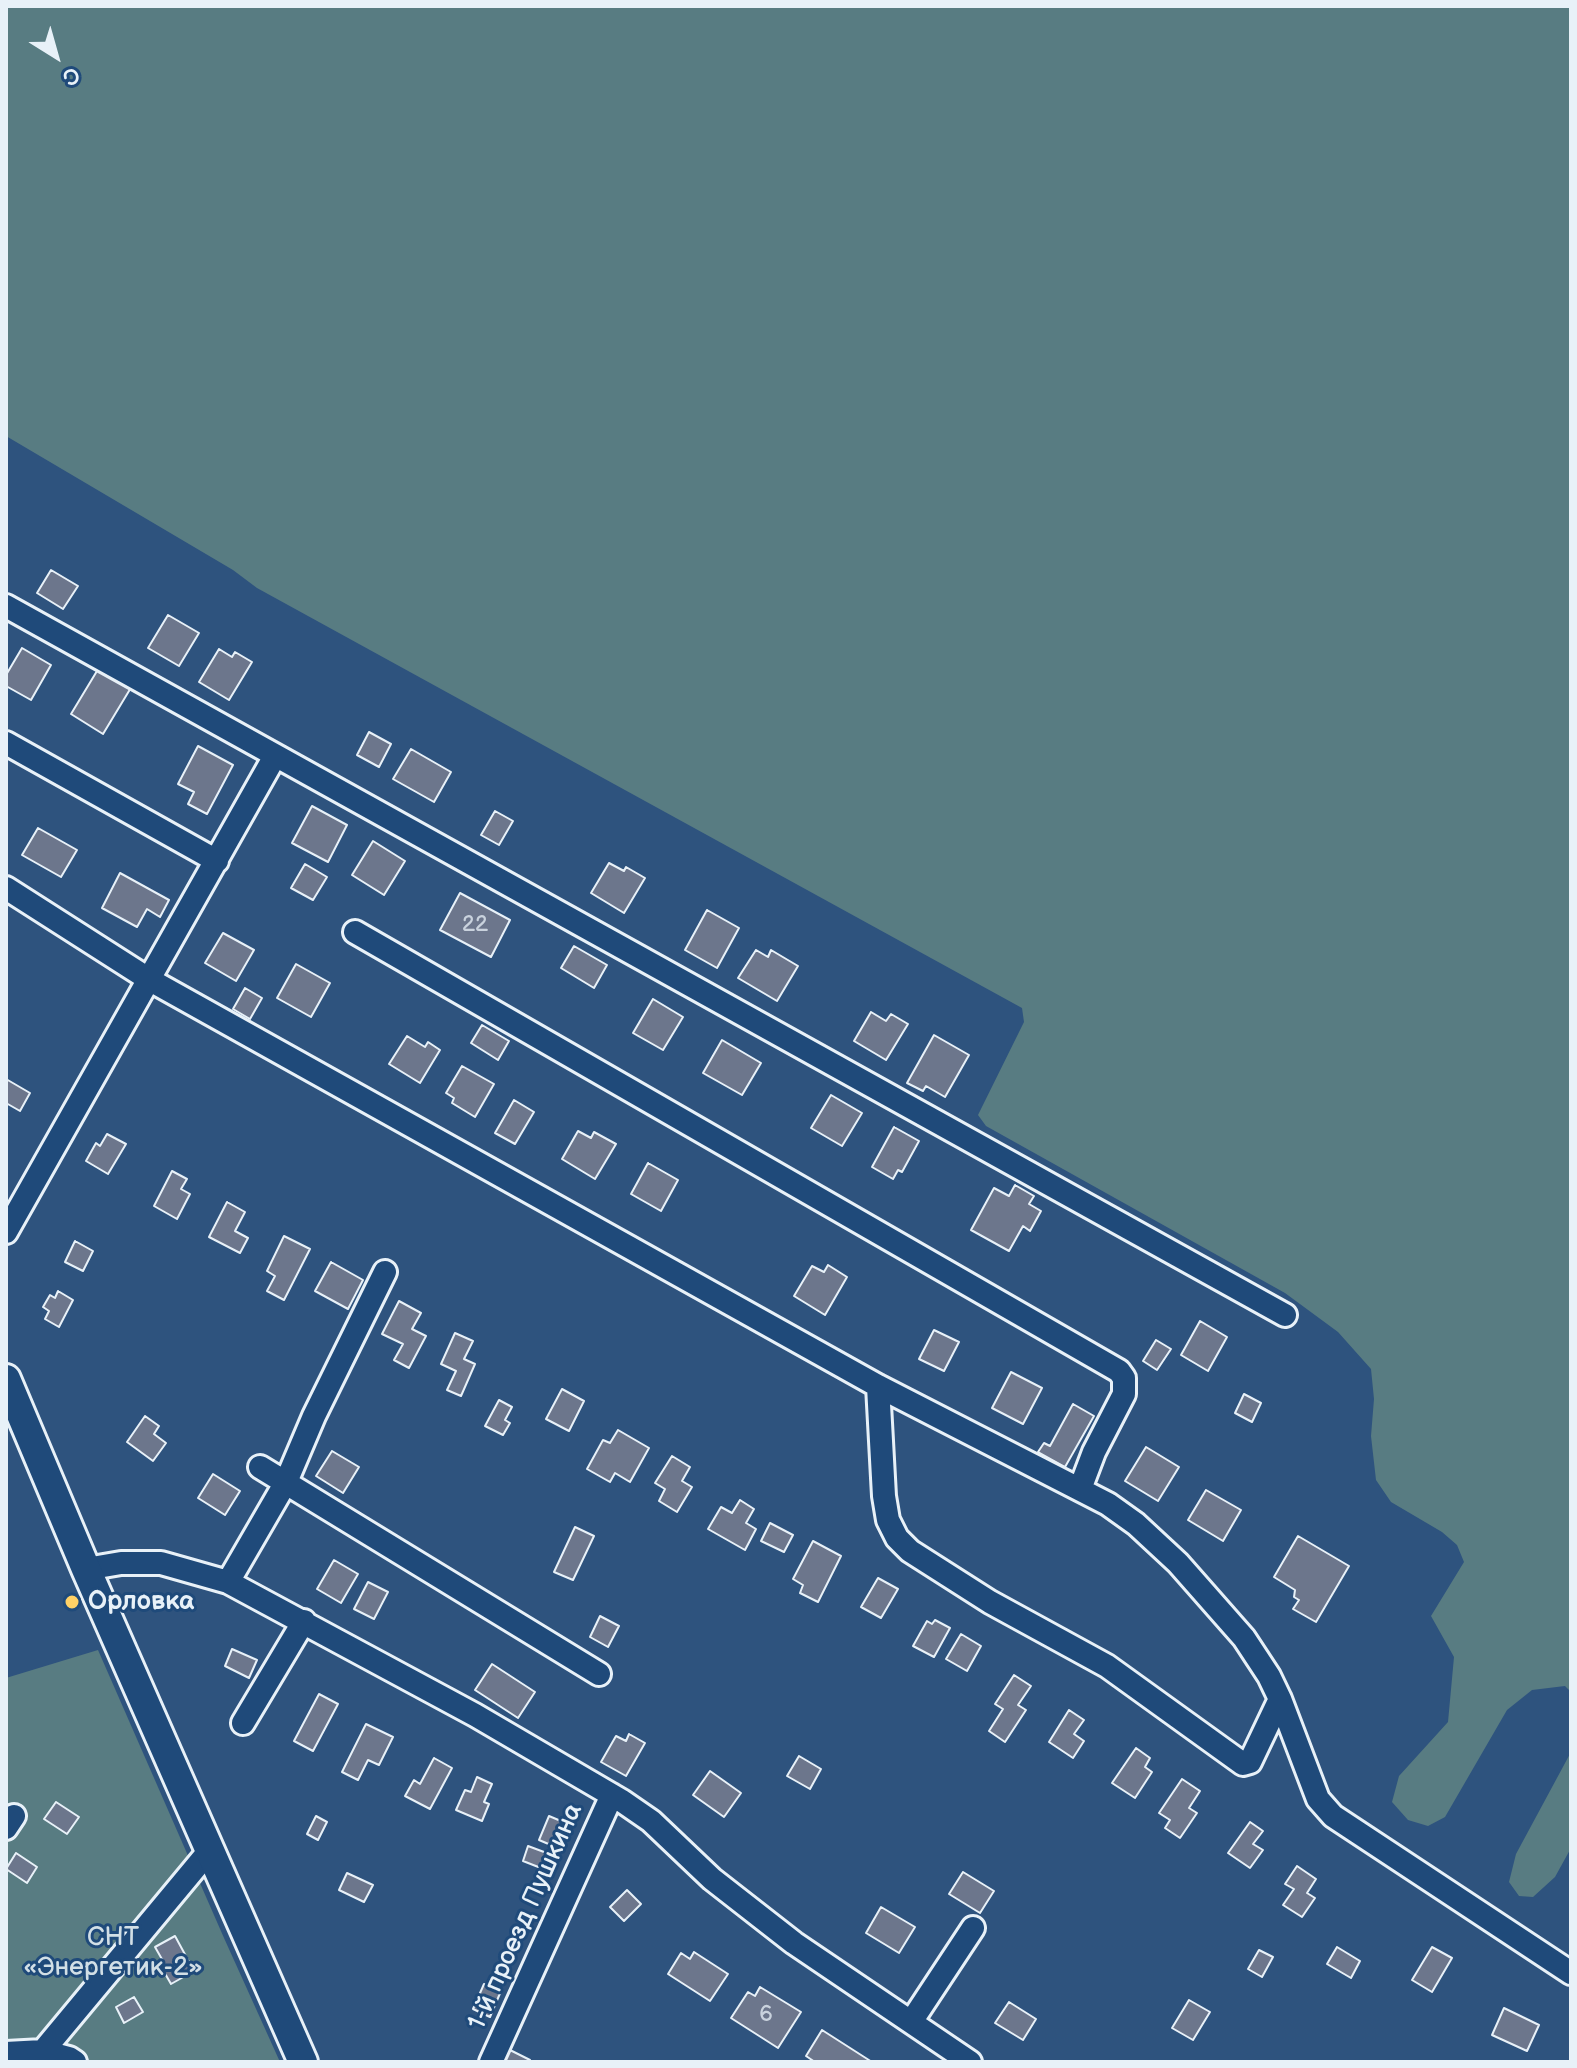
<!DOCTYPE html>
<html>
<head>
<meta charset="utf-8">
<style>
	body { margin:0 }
	#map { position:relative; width:1577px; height:2068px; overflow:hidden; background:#2e537e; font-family:"Balsamiq Sans",sans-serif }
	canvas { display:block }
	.frame { position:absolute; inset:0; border:8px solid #e8f1f8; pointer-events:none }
	.north { position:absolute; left:16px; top:16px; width:80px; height:80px; -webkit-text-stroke:6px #1f4a7a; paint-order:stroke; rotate:143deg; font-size:22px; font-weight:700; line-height:32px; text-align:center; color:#e8f1f8 }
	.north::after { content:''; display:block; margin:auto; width:28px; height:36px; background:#e8f1f8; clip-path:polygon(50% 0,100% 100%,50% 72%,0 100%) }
</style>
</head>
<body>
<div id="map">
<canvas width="1577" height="2068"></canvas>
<div class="frame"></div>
<div class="north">С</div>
</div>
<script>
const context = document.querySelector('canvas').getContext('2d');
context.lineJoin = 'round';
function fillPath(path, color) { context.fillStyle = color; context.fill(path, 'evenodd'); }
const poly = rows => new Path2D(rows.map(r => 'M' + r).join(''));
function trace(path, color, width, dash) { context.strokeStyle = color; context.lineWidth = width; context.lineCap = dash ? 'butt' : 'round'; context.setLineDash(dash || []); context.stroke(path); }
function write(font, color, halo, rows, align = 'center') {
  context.font = font + ' "Balsamiq Sans",sans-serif'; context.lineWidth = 6; context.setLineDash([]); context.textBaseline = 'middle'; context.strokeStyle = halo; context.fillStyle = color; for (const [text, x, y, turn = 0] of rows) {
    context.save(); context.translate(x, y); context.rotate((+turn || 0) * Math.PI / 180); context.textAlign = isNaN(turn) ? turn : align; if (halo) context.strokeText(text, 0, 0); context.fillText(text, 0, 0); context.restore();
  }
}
fillPath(poly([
	[6,6,1571,6,1571,1692,1565,1686,1532,1690,1507,1710,1445,1817,1428,1826,1408,1820,1392,1802,1399,1776,1448,1722,1454,1657,1431,1616,1464,1562,1457,1545,1442,1532,1391,1502,1376,1480,1371,1436,1374,1399,1371,1369,1338,1332,1285,1293,986,1126,978,1115,1024,1022,1022,1008,257,588,233,570,6,436],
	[98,1650,224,1938,280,2062,6,2062,6,1678],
	[1571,1752,1571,1848,1555,1877,1533,1897,1519,1896,1509,1882,1516,1854]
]), '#587c82');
const building = poly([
	[51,570,78,586,63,609,37,593,51,570],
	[168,615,199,633,179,666,148,648,168,615],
	[22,648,51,665,31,700,6,686,6,675,22,648],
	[219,649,232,657,235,652,252,662,229,700,199,682,219,649],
	[100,666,132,686,103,734,71,714,100,666],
	[369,732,391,744,379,767,357,755,369,732],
	[198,746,233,765,207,814,188,804,194,792,178,784,198,746],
	[411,749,451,772,434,802,393,779,411,749],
	[312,806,347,825,328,862,292,843,312,806],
	[495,811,513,821,499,845,481,835,495,811],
	[38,828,77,850,61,877,22,855,38,828],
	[373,841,405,861,384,895,352,875,373,841],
	[609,863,624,871,626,867,645,878,624,913,591,893,609,863],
	[305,864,327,877,313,900,291,888,305,864],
	[120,873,169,900,160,917,147,909,137,927,102,908,120,873],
	[460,893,510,920,491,957,440,930,460,893],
	[707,910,739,928,717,968,685,950,707,910],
	[223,933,254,950,236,981,205,963,223,933],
	[574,946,607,965,594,988,561,968,574,946],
	[756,950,768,957,771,950,798,966,777,1001,738,978,756,950],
	[296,964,330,983,311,1017,277,998,296,964],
	[245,988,262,998,250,1019,233,1009,245,988],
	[653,999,683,1017,663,1050,633,1033,653,999],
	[871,1012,886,1021,891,1014,908,1024,886,1060,854,1041,871,1012],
	[482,1025,509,1041,498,1060,471,1043,482,1025],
	[934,1035,969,1055,945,1097,926,1086,923,1091,907,1083,934,1035],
	[407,1036,425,1047,428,1042,440,1050,420,1083,389,1064,407,1036],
	[722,1040,761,1063,742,1095,703,1073,722,1040],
	[462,1066,494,1084,475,1117,452,1103,454,1098,446,1093,462,1066],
	[6,1079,30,1093,20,1111,6,1103,6,1079],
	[831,1095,862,1113,842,1146,811,1128,831,1095],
	[514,1100,534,1112,515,1144,495,1133,514,1100],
	[894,1127,919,1141,902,1172,898,1170,893,1179,872,1167,894,1127],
	[578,1131,591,1138,594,1132,616,1144,595,1179,562,1159,578,1131],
	[107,1134,126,1144,108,1174,86,1161,96,1143,100,1146,107,1134],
	[648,1163,678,1180,661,1211,631,1194,648,1163],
	[172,1171,187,1179,181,1189,190,1194,177,1219,154,1206,172,1171],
	[1015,1185,1034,1196,1029,1204,1041,1211,1030,1231,1023,1226,1009,1251,971,1230,994,1188,1009,1196,1015,1185],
	[227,1202,245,1212,235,1231,248,1238,240,1253,209,1237,227,1202],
	[284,1236,310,1249,284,1300,267,1291,275,1276,267,1271,284,1236],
	[75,1241,93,1251,83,1271,65,1262,75,1241],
	[331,1262,363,1280,348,1309,315,1291,331,1262],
	[828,1265,847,1277,825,1315,794,1296,812,1266,824,1272,828,1265],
	[58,1291,73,1300,59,1327,45,1319,49,1311,43,1307,50,1295,55,1298,58,1291],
	[399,1301,421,1313,412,1329,426,1336,409,1368,394,1360,403,1344,382,1334,399,1301],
	[1200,1321,1227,1337,1208,1371,1181,1355,1200,1321],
	[934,1330,959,1342,944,1371,919,1359,934,1330],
	[455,1333,473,1341,464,1359,475,1364,461,1396,447,1390,456,1371,441,1364,455,1333],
	[1156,1340,1171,1349,1157,1370,1143,1361,1156,1340],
	[1011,1372,1042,1388,1023,1424,992,1408,1011,1372],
	[562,1389,584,1401,569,1431,546,1419,562,1389],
	[1244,1394,1261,1403,1252,1422,1235,1413,1244,1394],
	[499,1400,512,1407,505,1420,510,1423,503,1435,485,1426,499,1400],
	[1073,1404,1094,1416,1065,1467,1038,1452,1044,1443,1050,1446,1073,1404],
	[145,1416,159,1426,154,1434,166,1443,153,1461,127,1442,145,1416],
	[618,1430,649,1448,630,1482,615,1473,610,1482,587,1469,603,1440,610,1443,618,1430],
	[1146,1447,1179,1467,1158,1501,1125,1481,1146,1447],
	[332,1451,359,1467,343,1493,316,1476,332,1451],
	[672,1456,690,1467,682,1481,692,1487,677,1512,659,1501,665,1489,655,1483,672,1456],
	[213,1474,240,1491,225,1515,198,1498,213,1474],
	[1206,1490,1241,1510,1223,1541,1188,1520,1206,1490],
	[740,1500,754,1509,746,1523,756,1529,745,1550,708,1529,721,1507,732,1513,740,1500],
	[770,1523,793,1535,784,1552,761,1541,770,1523],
	[575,1527,594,1536,573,1580,554,1572,575,1527],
	[1298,1536,1349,1566,1316,1622,1293,1609,1299,1600,1294,1597,1295,1590,1274,1577,1298,1536],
	[813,1541,841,1556,818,1602,800,1593,803,1585,793,1579,813,1541],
	[334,1560,358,1574,341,1603,317,1589,334,1560],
	[878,1578,898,1589,881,1618,861,1607,878,1578],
	[368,1582,388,1592,374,1619,354,1609,368,1582],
	[600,1616,619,1626,608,1647,590,1637,600,1616],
	[935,1620,950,1628,934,1657,913,1646,927,1621,932,1624,935,1620],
	[961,1634,981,1646,967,1671,946,1659,961,1634],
	[232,1649,257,1660,249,1678,225,1666,232,1649],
	[492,1664,535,1692,518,1718,475,1690,492,1664],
	[1014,1675,1031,1686,1018,1705,1026,1710,1005,1742,989,1731,1003,1709,995,1704,1014,1675],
	[319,1694,338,1704,313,1751,294,1741,319,1694],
	[1069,1710,1084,1720,1074,1734,1084,1741,1073,1758,1049,1742,1069,1710],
	[366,1724,393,1737,379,1765,368,1760,358,1780,342,1772,366,1724],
	[629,1734,645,1743,626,1776,601,1762,616,1736,626,1741,629,1734],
	[1136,1748,1150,1758,1145,1767,1152,1772,1135,1798,1112,1783,1136,1748],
	[799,1756,821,1769,810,1789,787,1776,799,1756],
	[434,1758,452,1768,430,1809,405,1796,414,1780,420,1784,434,1758],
	[710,1771,741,1793,724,1817,693,1795,710,1771],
	[477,1777,492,1784,484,1802,489,1804,482,1821,456,1810,465,1790,471,1792,477,1777],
	[1182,1779,1200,1791,1189,1808,1197,1813,1180,1838,1165,1828,1170,1820,1159,1813,1182,1779],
	[56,1802,79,1817,67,1834,44,1819,56,1802],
	[316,1816,327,1822,318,1840,307,1834,316,1816],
	[549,1816,568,1824,558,1848,539,1840,549,1816],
	[1250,1822,1263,1831,1253,1844,1263,1850,1250,1868,1228,1853,1250,1822],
	[528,1846,552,1855,546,1870,523,1861,528,1846],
	[16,1853,37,1867,27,1883,6,1869,16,1853],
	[1297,1866,1316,1879,1307,1893,1315,1898,1302,1917,1283,1905,1294,1889,1285,1884,1297,1866],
	[963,1872,994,1891,980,1913,949,1894,963,1872],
	[347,1873,373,1885,364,1902,339,1890,347,1873],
	[627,1890,641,1904,624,1921,610,1907,627,1890],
	[881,1907,915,1927,899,1953,866,1933,881,1907],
	[175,1936,194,1971,171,1984,159,1963,163,1961,155,1947,175,1936],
	[1337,1947,1360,1961,1351,1978,1327,1964,1337,1947],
	[1432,1947,1452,1958,1432,1992,1412,1980,1432,1947],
	[1259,1950,1273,1957,1262,1977,1248,1969,1259,1950],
	[694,1952,728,1974,710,2001,668,1974,681,1953,690,1959,694,1952],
	[484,1984,501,1991,490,2017,473,2009,484,1984],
	[760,1987,801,2012,778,2048,731,2018,748,1992,755,1996,760,1987],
	[134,1997,143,2012,124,2023,116,2007,134,1997],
	[1189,2000,1210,2012,1193,2040,1172,2028,1189,2000],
	[1009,2002,1036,2019,1023,2040,995,2023,1009,2002],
	[1504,2008,1539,2025,1527,2051,1492,2035,1504,2008],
	[822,2030,872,2062,815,2062,806,2056,822,2030],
	[508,2049,530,2060,529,2062,502,2062,508,2049]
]);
fillPath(building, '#6c768c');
trace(building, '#e8f1f8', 2);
const minor = poly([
	[6,606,1285,1315],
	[6,743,217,861],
	[6,888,150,980,878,1386,1108,1504,1136,1524,1178,1563,1244,1638,1269,1676,1280,1699,1318,1799,1333,1816,1571,1973],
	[355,932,1119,1371,1124,1378,1124,1394,1094,1452,1080,1489],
	[6,1232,275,756],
	[878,1386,884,1496,888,1520,897,1538,910,1551,990,1602,1107,1666,1243,1764,1250,1762,1280,1699],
	[260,1467,599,1674],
	[86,1569,121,1563,161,1563,228,1582,475,1715,622,1801,651,1821,712,1879,794,1943,970,2062],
	[228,1582,286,1482,314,1416,385,1272],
	[243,1723,304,1621],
	[6,1828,14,1816],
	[911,2022,973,1928],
	[43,2051,210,1850],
	[6,2053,43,2051,69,2058,75,2062],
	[491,2062,612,1795]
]);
const major = poly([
	[6,1379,86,1569,303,2062]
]);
trace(minor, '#e8f1f8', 28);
trace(major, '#e8f1f8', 34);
trace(minor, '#1f4a7a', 22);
trace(major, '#1f4a7a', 28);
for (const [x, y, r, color] of [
	[72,1602,8,"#ffd166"]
]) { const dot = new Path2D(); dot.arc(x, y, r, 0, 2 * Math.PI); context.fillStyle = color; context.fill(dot); trace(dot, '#1f4a7a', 3); }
write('22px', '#c9d2dd', null, [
	["22",475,925],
	["6",766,2015]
]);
write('bold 26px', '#e8f1f8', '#1f4a7a', [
	["Орловка",88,1602]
], 'left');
write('26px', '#e8f1f8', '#1f4a7a', [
	["1-й проезд Пушкина",526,1917,-66]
]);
write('26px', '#d2dfe6', '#1f4a7a', [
	["СНТ",113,1938],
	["«Энергетик-2»",113,1968]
]);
</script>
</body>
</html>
